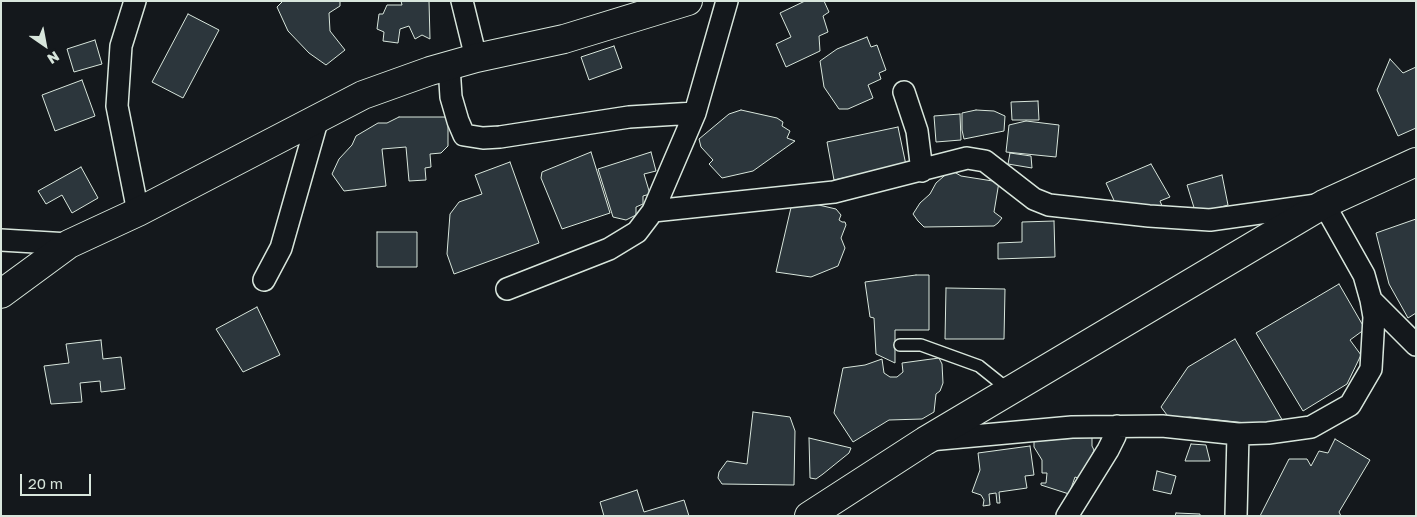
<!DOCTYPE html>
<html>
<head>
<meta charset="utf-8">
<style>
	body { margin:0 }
	#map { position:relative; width:1417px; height:517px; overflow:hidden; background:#14181c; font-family:"Golos Text",sans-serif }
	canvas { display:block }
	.frame { position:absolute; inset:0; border:2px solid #d8e6dc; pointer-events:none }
	.north { position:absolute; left:20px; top:20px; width:50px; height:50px; -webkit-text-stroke:4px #14181c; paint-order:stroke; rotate:147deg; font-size:14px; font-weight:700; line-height:20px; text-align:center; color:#d8e6dc }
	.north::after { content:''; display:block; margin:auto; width:18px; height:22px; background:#d8e6dc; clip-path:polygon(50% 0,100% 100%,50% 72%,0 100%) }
	.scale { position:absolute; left:20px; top:474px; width:71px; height:22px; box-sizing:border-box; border:2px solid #d8e6dc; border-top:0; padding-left:6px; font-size:15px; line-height:18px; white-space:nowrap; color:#d8e6dc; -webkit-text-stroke:4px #14181c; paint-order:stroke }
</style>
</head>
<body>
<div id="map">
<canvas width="1417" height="517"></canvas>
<div class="frame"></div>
<div class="north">N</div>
<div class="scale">20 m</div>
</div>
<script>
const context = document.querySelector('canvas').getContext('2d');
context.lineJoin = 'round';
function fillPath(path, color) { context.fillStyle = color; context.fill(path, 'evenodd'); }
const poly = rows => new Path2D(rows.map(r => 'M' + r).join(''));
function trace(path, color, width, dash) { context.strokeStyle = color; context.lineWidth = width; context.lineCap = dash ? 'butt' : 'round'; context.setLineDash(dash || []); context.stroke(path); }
const building = poly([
	[283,1,340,1,340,6,329,13,330,31,345,50,326,65,309,53,288,31,277,7,283,1],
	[401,1,429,1,430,39,422,35,415,39,409,26,400,29,398,43,383,41,384,32,377,29,379,14,383,14,387,5,402,5,401,1],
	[805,1,824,1,829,12,823,16,828,32,819,36,820,51,786,67,776,44,791,37,780,13,805,1],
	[188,14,219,30,183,98,152,82,188,14],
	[867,37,871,47,877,45,886,70,879,73,881,79,868,85,873,98,848,109,839,109,824,87,820,61,837,49,867,37],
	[95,40,102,64,74,72,67,49,95,40],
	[614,46,622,68,589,80,581,57,614,46],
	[1390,59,1403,73,1416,67,1416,128,1398,136,1377,90,1390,59],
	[82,80,95,116,55,131,42,95,82,80],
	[1038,101,1039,120,1012,120,1011,102,1038,101],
	[741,110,777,118,783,122,782,126,790,131,787,138,795,141,753,171,722,178,709,164,713,160,701,147,699,139,729,114,741,110],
	[976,110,994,111,1005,116,1004,131,964,139,962,130,962,113,976,110],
	[960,114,961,140,936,142,934,116,960,114],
	[399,117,448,117,448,146,441,153,430,154,431,167,425,168,426,180,409,181,406,147,382,149,386,186,344,191,332,174,339,159,352,145,356,136,378,123,387,123,399,117],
	[1026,121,1059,125,1056,157,1006,152,1009,125,1026,121],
	[898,127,906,165,834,180,827,142,898,127],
	[591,152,610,213,562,229,541,178,542,172,591,152],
	[651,152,656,171,644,174,650,194,643,196,643,204,636,207,636,215,626,220,613,217,598,169,651,152],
	[1010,153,1031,156,1032,168,1008,164,1010,153],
	[510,162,539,243,454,274,447,254,450,214,459,202,482,194,475,175,510,162],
	[1151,164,1170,197,1160,201,1165,213,1118,209,1106,183,1151,164],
	[81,167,98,198,72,213,62,195,46,204,38,191,81,167],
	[951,170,961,176,999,182,994,212,1002,218,998,223,994,226,924,227,918,221,913,214,920,203,930,194,936,183,951,170],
	[1222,175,1228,205,1196,214,1187,185,1222,175],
	[793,199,836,209,841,215,839,220,842,222,845,222,846,225,841,238,845,248,838,266,811,277,776,272,793,199],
	[1416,219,1416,313,1408,318,1389,284,1376,233,1416,219],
	[1054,221,1055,257,998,259,998,243,1022,242,1022,222,1054,221],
	[377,232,417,232,417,267,377,267,377,232],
	[916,275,929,275,929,330,895,330,895,363,876,354,874,318,870,317,865,282,916,275],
	[1339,284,1365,329,1350,340,1361,355,1347,384,1303,411,1256,333,1339,284],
	[946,288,1005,289,1004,339,945,339,946,288],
	[257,307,280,355,243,372,216,329,257,307],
	[1235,339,1284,423,1265,425,1190,417,1170,419,1161,407,1188,367,1235,339],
	[101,340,103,359,121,357,125,389,101,392,100,381,80,383,82,402,51,404,44,366,69,363,66,344,101,340],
	[939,358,942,364,943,383,940,391,936,394,934,412,922,419,889,420,853,442,834,413,843,368,865,365,882,359,884,373,890,377,897,377,903,372,902,363,939,358],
	[753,412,790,417,795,431,794,485,722,484,718,478,719,472,727,461,747,464,753,412],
	[1092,437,1092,446,1094,450,1083,480,1075,477,1069,494,1041,485,1041,483,1046,483,1047,473,1042,473,1042,460,1034,447,1034,441,1092,437],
	[809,438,851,448,849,453,823,474,816,479,810,478,809,438],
	[1335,439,1370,460,1339,512,1341,516,1260,516,1289,459,1307,459,1311,466,1319,451,1328,453,1335,439],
	[1191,444,1206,445,1210,461,1185,461,1191,444],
	[1030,446,1034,475,1025,476,1027,488,999,492,1000,503,997,503,996,493,989,494,990,505,983,506,984,500,981,495,972,492,980,470,978,453,1030,446],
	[1157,471,1176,476,1171,494,1153,490,1157,471],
	[637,490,644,512,684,500,689,516,604,516,600,502,637,490],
	[1176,513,1200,514,1200,516,1175,516,1176,513]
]);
fillPath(building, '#2c363c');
trace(building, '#d8e6dc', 1);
const lane = poly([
	[900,345,921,345,979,366,1009,390]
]);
const street = poly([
	[135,1,121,46,117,106,138,212],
	[462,1,476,58],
	[449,66,451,97,458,121,464,135,483,138,500,137,629,117,695,113],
	[904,92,917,131,922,171],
	[653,211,834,192,967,158,985,161,1034,199,1049,205,1149,216,1210,220,1324,204,1364,275,1371,300,1374,317,1371,369,1350,405,1311,427,1268,433,1238,434,1162,426,1072,427,929,440],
	[1,240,69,244],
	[264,280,281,248,318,118],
	[507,289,609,249,637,232,653,211,695,113,727,1],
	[1371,300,1416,345],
	[1067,516,1108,450,1115,436,1117,426],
	[1236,516,1238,434]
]);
const secondary = poly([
	[1,294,69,244,138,212,363,95,430,71,476,58,564,39,688,1]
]);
const highway = poly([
	[809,516,925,441,1324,204,1416,162]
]);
trace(lane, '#d8e6dc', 14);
trace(street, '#d8e6dc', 24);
trace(secondary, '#d8e6dc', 30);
trace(highway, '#d8e6dc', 30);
trace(lane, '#14181c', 11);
trace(street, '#14181c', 21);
trace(secondary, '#14181c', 28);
trace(highway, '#14181c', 28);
</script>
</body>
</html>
